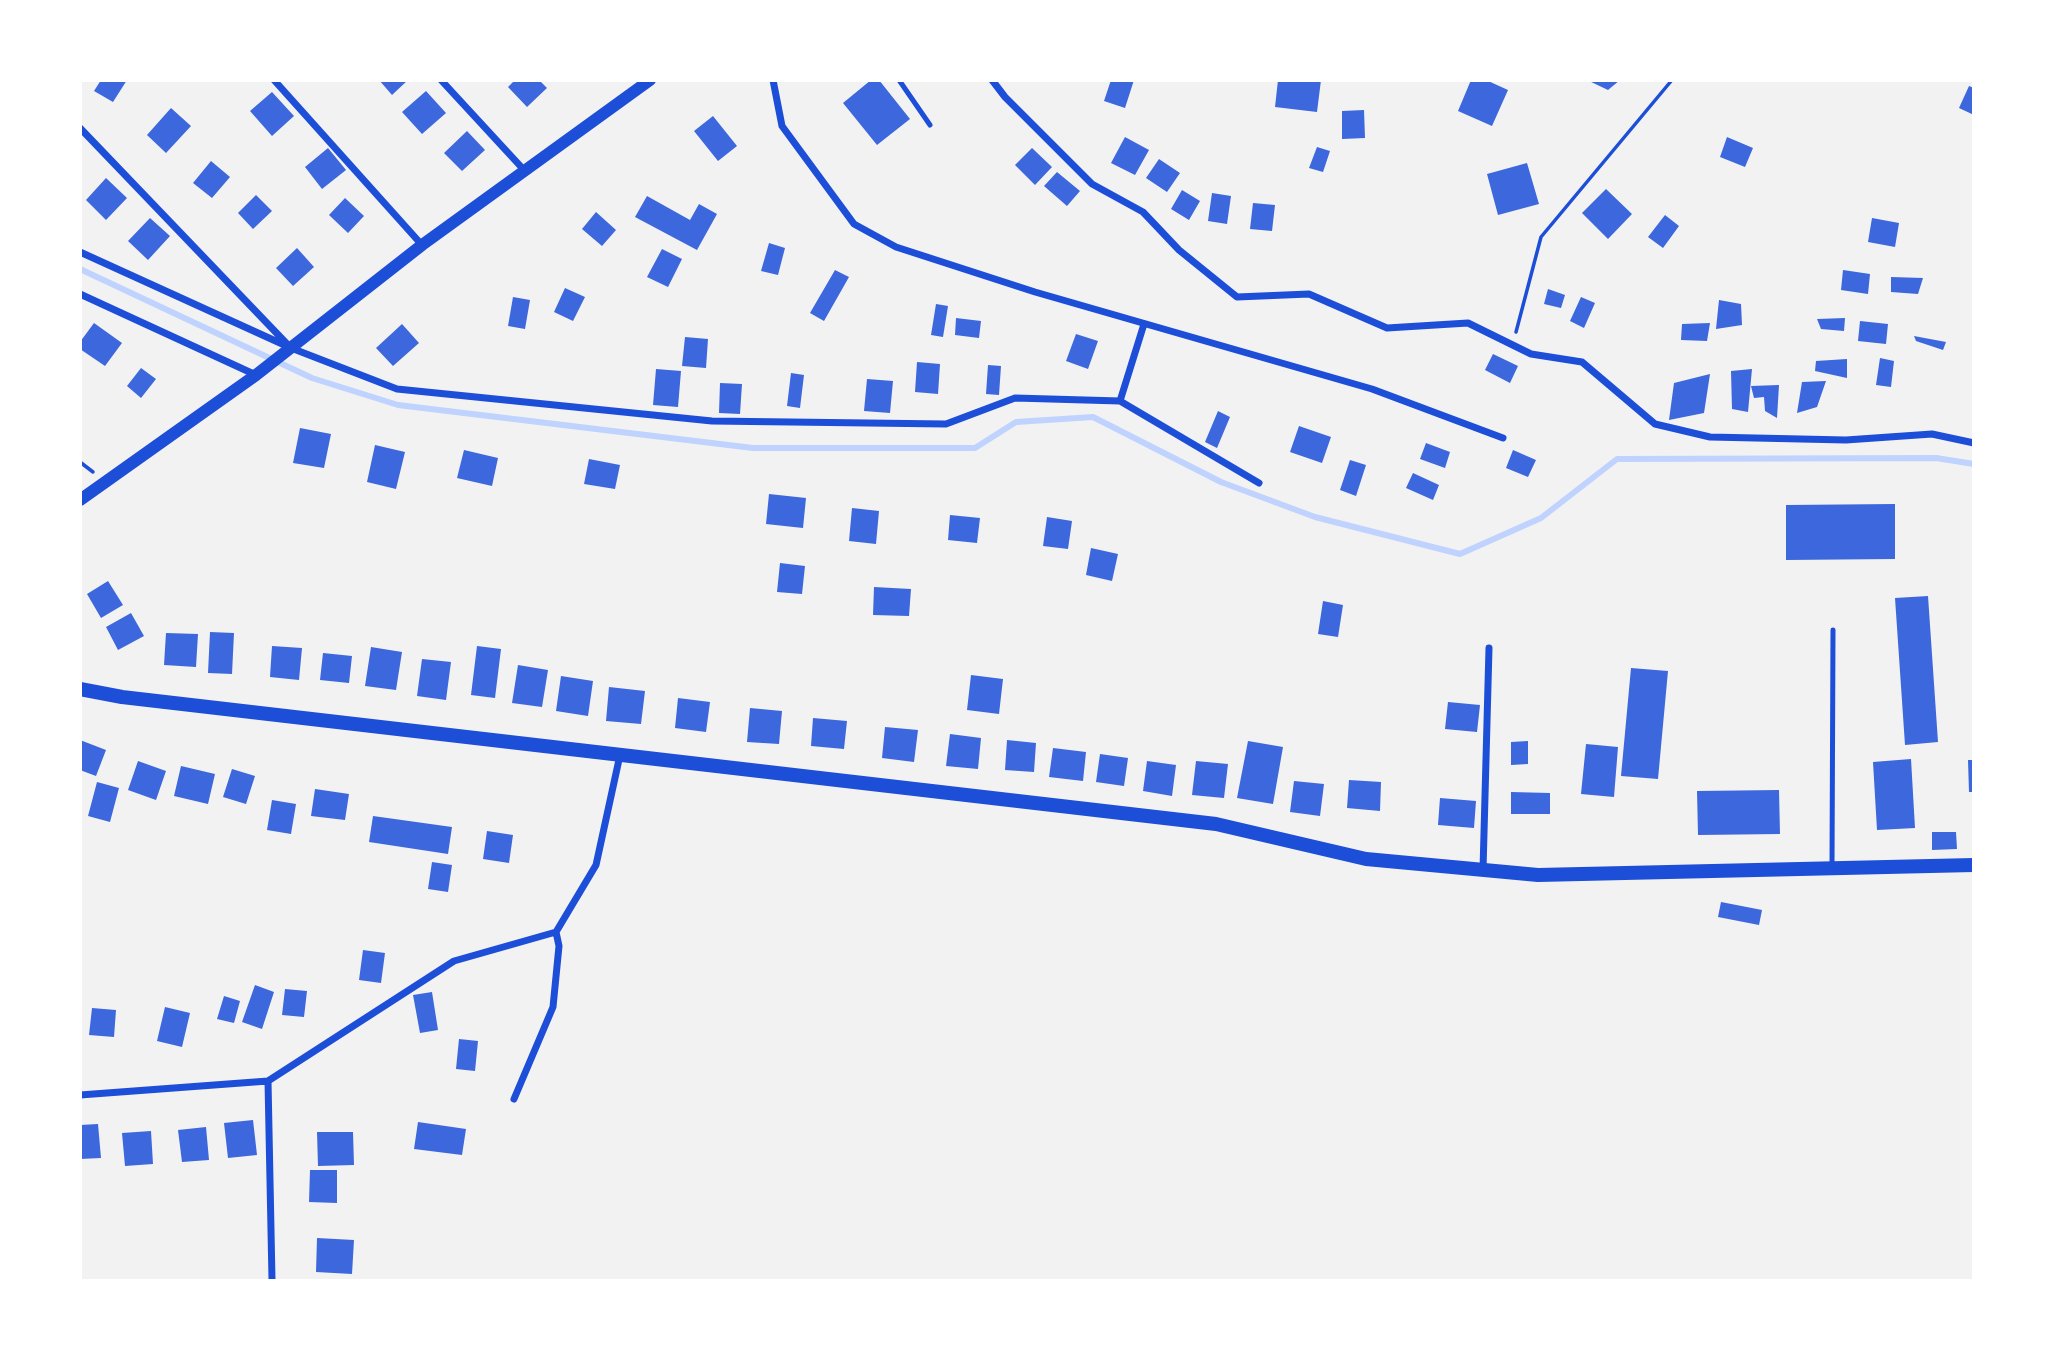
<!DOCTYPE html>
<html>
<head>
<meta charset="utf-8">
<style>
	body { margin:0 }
	#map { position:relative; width:2054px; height:1361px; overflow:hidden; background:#f2f2f2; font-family:"Roboto Condensed",sans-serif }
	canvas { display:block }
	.frame { position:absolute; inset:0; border:82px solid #fff; pointer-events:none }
</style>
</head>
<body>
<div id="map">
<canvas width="2054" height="1361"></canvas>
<div class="frame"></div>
</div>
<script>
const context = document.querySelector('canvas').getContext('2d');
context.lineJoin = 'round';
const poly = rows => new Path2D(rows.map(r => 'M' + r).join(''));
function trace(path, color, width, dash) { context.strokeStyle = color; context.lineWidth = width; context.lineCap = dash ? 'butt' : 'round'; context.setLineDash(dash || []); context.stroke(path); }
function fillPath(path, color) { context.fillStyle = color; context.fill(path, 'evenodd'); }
trace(poly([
	[80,269,312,378,398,405,753,448,975,448,1016,422,1093,417,1221,482,1315,517,1460,554,1541,518,1617,459,1936,458,1974,464]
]), '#bfd3fe', 6);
fillPath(poly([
	[101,80,127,80,113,102,94,91],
	[379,80,408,80,392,95],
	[515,80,539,80,547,88,527,107,508,87],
	[871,80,879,80,910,119,877,145,843,103],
	[1111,80,1134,80,1125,108,1104,101],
	[1278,80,1321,80,1317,112,1275,107],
	[1471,80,1486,80,1508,90,1492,126,1458,111],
	[1587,80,1620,80,1608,90],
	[1969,86,1974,88,1974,115,1959,108],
	[426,91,446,113,422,134,402,112],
	[272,92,294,116,272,136,250,111],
	[171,108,191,126,166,153,147,135],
	[1364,110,1365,138,1342,139,1342,111],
	[713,116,737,146,718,161,694,131],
	[467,131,485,150,462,171,444,153],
	[1125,137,1149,150,1135,175,1111,163],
	[1727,137,1753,148,1745,167,1720,157],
	[1317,147,1330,151,1323,172,1309,168],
	[328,148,346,170,322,189,305,167],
	[1032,148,1052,167,1035,185,1015,165],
	[1159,159,1180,173,1167,192,1146,178],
	[211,161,230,177,212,198,193,183],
	[1527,163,1539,204,1498,215,1487,174],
	[1057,172,1080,191,1067,206,1044,186],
	[106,178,127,198,106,220,86,200],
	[1606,189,1632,214,1608,239,1582,213],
	[1182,190,1200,201,1189,220,1171,209],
	[1212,193,1231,196,1227,224,1208,221],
	[256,195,272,211,253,229,238,213],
	[647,196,690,220,699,204,717,214,697,250,635,217],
	[345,198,364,216,348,233,329,215],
	[1253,203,1275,205,1272,231,1250,229],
	[596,212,616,230,602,246,582,229],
	[1665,215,1679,226,1663,248,1648,237],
	[150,218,170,236,148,260,128,241],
	[1872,218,1899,223,1895,247,1868,242],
	[769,243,785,248,778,275,761,271],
	[297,248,314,267,293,286,276,268],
	[662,249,682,259,668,287,647,277],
	[835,270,849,277,824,321,810,313],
	[1843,270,1870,274,1868,294,1841,290],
	[1891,277,1923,278,1918,294,1891,292],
	[565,288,585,297,573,321,554,312],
	[1548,289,1565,295,1561,308,1544,304],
	[513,297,530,300,525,329,508,326],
	[1581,297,1595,303,1584,328,1570,321],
	[1719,300,1741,304,1742,325,1716,329],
	[936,304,948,306,943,337,931,335],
	[956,318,981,321,979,338,955,335],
	[1845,318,1844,331,1821,329,1817,319],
	[1860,321,1888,324,1886,344,1858,341],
	[94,323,122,343,105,366,80,349,80,342],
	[1710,323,1707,341,1681,340,1682,324],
	[402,324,419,343,393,366,376,348],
	[1076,334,1098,341,1088,369,1066,361],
	[1914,336,1946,342,1943,350,1916,341],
	[685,337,708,339,706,368,682,366],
	[1493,354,1518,366,1510,383,1485,370],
	[1880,358,1894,361,1891,387,1876,385],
	[1847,359,1847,378,1815,371,1816,361],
	[917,362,940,364,938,394,915,392],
	[988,365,1001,366,999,395,986,394],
	[141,368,156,379,141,398,127,386],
	[656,369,681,371,678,407,653,405],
	[1752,369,1748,412,1732,409,1731,371],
	[791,373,804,375,800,408,787,406],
	[1710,374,1704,413,1669,420,1674,383],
	[867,379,893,381,890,413,864,411],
	[1826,381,1817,407,1797,413,1802,382],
	[720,383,742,384,740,414,719,413],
	[1779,385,1777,418,1765,411,1764,397,1754,398,1751,386],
	[1218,411,1230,417,1217,448,1205,442],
	[1299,426,1331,437,1322,463,1290,452],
	[300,428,331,434,324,468,293,463],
	[1426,443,1450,452,1445,468,1420,459],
	[375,445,405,452,396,489,367,482],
	[464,450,498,458,492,486,457,478],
	[1513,450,1536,460,1528,477,1506,468],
	[589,459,620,465,615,489,584,484],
	[1350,460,1366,465,1356,496,1340,490],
	[1413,473,1439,485,1433,500,1406,488],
	[769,494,806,498,803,528,766,524],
	[1895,504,1895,559,1786,560,1786,505],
	[852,508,879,511,876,544,849,541],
	[950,515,980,518,977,543,948,540],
	[1047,517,1072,521,1068,549,1043,546],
	[1091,548,1118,554,1112,581,1086,575],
	[780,563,805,566,802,594,777,592],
	[108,581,123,605,101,618,87,594],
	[874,587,911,589,909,616,873,615],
	[1928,596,1938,742,1905,745,1895,598],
	[1323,601,1343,605,1338,637,1318,634],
	[131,613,144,636,118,650,106,627],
	[210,632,234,633,232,674,208,673],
	[166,633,198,634,196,667,164,665],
	[272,646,302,648,299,680,270,677],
	[477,646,501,649,495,698,471,695],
	[371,647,402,652,396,690,365,686],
	[323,653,352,656,349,683,320,680],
	[422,659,451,662,446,700,417,696],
	[518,665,548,670,542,707,512,703],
	[1631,668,1668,671,1658,779,1621,776],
	[971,675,1003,679,999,714,967,710],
	[561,676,593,681,588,716,556,711],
	[609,687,645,691,641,724,606,721],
	[678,698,710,702,706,732,675,728],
	[1448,702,1480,705,1477,732,1445,729],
	[750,708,782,711,779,744,747,742],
	[813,718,847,721,844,749,811,746],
	[885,727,918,730,914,762,882,758],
	[950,734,981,738,978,769,946,766],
	[80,740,106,750,96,776,80,770],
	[1007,740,1036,743,1034,772,1005,770],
	[1248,741,1283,747,1273,804,1237,798],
	[1528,741,1528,764,1511,765,1511,742],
	[1586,744,1618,747,1614,797,1581,794],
	[1053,748,1086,752,1083,781,1049,777],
	[1100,754,1128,758,1124,786,1096,782],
	[1911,759,1915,828,1877,830,1873,762],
	[1968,760,1974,760,1974,792,1969,792],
	[138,761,166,771,156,800,128,790],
	[1147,761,1176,765,1172,796,1143,791],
	[1196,761,1228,764,1224,798,1192,795],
	[181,766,215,774,208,804,174,796],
	[232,769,255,776,246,804,223,797],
	[1349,780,1381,782,1380,811,1347,808],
	[1294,781,1324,784,1320,816,1290,812],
	[97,782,119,788,110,822,88,816],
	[315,789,349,794,345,820,311,816],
	[1779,790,1780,834,1698,835,1697,791],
	[1511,792,1550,793,1550,814,1511,814],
	[1440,798,1476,801,1474,828,1438,825],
	[272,800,296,804,291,834,267,830],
	[373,816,452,827,448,854,369,842],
	[487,831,513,835,509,863,483,859],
	[1932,832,1956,832,1957,849,1932,850],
	[432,862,452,865,448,892,428,889],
	[1721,902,1762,910,1759,925,1718,917],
	[363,950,385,953,381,983,359,980],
	[255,985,274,992,262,1029,242,1022],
	[285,989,307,991,304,1017,282,1015],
	[432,992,438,1030,420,1033,413,995],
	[224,996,240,1001,234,1023,217,1019],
	[165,1007,190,1013,182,1047,157,1041],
	[92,1008,116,1010,114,1037,89,1035],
	[459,1039,478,1041,475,1071,456,1069],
	[253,1120,257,1155,228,1158,224,1123],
	[418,1122,466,1129,462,1155,414,1149],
	[98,1124,101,1158,80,1159,80,1125],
	[206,1127,209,1160,182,1162,178,1130],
	[151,1131,153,1164,125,1166,122,1133],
	[317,1132,353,1132,354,1165,318,1166],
	[310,1170,337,1170,337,1203,309,1202],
	[317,1238,354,1240,352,1274,316,1272]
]), '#3d67dc');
trace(poly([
	[1516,332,1541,237,1672,80],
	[80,462,93,472]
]), '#1d4ed8', 3.5);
trace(poly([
	[899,80,930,125],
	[1832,865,1833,630]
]), '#1d4ed8', 5);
trace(poly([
	[274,80,422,245],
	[441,80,524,170],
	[773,80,782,126,854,224,896,247,1035,292,1372,389,1503,438],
	[992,80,1005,97,1092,184,1143,212,1179,250,1237,297,1309,294,1387,328,1468,323,1531,354,1582,362,1655,424,1710,437,1846,440,1932,434,1974,443],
	[80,128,288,345],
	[80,252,291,348,397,389,712,421,946,424,1015,398,1120,401,1259,483],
	[80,294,256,375],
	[1120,401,1144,324],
	[1483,870,1489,648],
	[268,1081,272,1280],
	[80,1095,268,1081,454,961,556,932,596,865,620,755],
	[514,1099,553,1007,559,946,556,932]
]), '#1d4ed8', 7);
trace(poly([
	[80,500,256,375,422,245,650,80]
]), '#1d4ed8', 12);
trace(poly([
	[80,689,122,697,1216,824,1366,859,1538,875,1974,865]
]), '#1d4ed8', 14);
</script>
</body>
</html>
